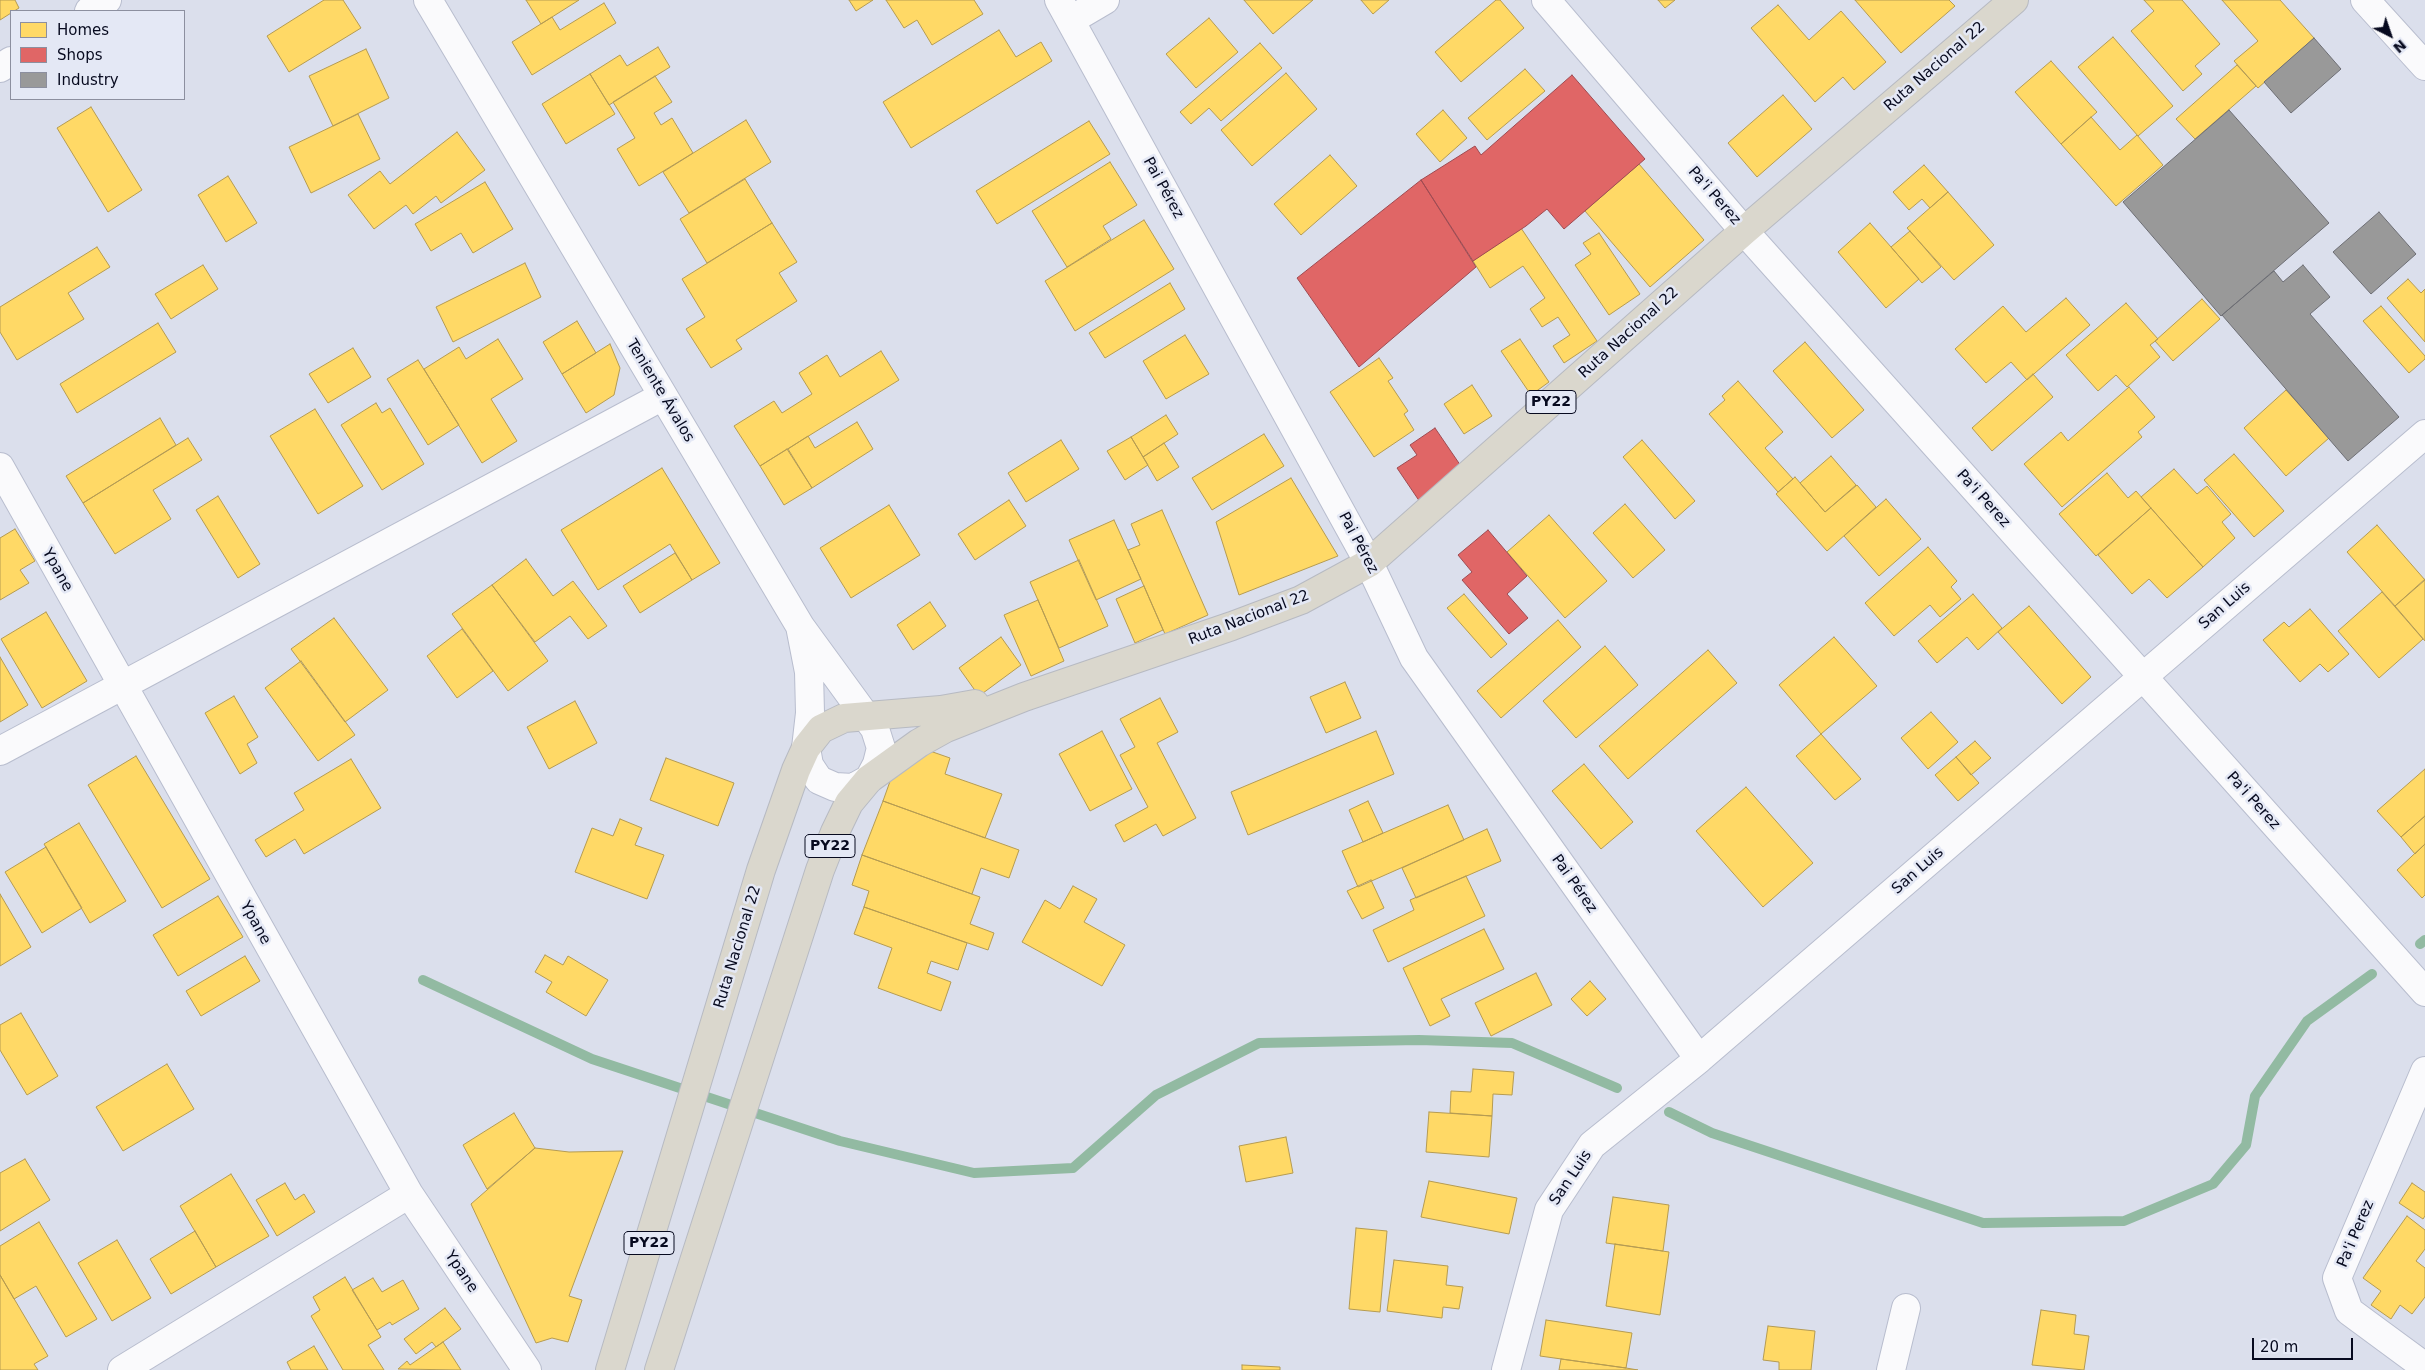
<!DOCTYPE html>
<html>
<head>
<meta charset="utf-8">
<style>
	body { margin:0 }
	#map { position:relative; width:2425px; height:1370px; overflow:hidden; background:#dbdfec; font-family:"DejaVu Sans",sans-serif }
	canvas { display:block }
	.legend { position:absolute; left:10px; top:10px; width:175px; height:90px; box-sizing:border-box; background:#e4e8f5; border:1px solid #8c8f9f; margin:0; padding:6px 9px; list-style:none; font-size:15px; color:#070a1f }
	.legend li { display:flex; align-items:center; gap:10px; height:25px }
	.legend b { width:25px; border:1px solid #8c8f9f }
	.north { position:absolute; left:2365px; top:10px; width:50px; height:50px; -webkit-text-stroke:4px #e4e8f5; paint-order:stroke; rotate:139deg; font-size:14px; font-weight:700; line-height:20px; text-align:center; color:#070a1f }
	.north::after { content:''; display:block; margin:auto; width:18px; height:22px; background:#070a1f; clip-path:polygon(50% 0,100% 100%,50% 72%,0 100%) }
	.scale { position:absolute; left:2252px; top:1338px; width:101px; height:22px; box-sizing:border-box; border:2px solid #070a1f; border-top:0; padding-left:6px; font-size:15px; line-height:18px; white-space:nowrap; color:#070a1f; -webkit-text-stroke:4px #e4e8f5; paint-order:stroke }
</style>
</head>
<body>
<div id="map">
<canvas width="2425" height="1370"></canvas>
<ul class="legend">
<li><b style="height:14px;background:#ffd966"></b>Homes</li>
<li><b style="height:14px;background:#e06666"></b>Shops</li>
<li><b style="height:14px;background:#999"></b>Industry</li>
</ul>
<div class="north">N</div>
<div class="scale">20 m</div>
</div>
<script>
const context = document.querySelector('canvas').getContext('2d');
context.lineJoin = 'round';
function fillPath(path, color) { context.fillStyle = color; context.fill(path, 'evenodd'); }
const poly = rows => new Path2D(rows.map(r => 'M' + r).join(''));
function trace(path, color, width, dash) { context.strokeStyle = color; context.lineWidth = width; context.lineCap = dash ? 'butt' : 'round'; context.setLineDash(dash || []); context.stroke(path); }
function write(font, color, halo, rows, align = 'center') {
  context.font = font + ' "DejaVu Sans",sans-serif'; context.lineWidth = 5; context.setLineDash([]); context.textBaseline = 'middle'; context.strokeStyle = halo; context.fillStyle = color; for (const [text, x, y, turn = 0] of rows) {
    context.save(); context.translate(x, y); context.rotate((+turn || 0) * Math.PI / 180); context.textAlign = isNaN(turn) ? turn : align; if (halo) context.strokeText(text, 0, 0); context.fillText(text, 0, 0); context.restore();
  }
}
const homes = poly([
	[0,0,15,0,19,8,0,20,0,0],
	[324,0,343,0,361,28,289,72,267,36,324,0],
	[526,0,579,0,541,24,526,0],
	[849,0,873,0,856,11,849,0],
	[886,0,974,0,983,14,932,45,917,20,904,28,886,0],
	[1244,0,1313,0,1273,34,1244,0],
	[1361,0,1389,0,1373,14,1361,0],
	[1496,0,1500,0,1524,28,1461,82,1435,52,1496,0],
	[1658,0,1675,0,1665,8,1658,0],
	[1855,0,1949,0,1955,6,1901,53,1855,0],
	[2144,0,2182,0,2220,44,2195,66,2202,74,2183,91,2131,31,2154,11,2144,0],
	[2222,0,2280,0,2314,38,2258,88,2234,61,2258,41,2222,0],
	[604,3,616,23,532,75,512,42,552,17,560,30,604,3],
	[1778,5,1809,40,1841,11,1886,62,1854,90,1843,77,1815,102,1751,28,1778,5],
	[1209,18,1238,52,1196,88,1166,54,1209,18],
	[999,30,1016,57,1041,42,1052,61,911,148,883,102,999,30],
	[2113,37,2173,106,2138,136,2078,67,2113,37],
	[1260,43,1282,68,1221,121,1209,108,1191,124,1180,112,1260,43],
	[658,47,670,67,609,105,590,74,620,55,627,66,658,47],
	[366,49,389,98,333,126,309,76,366,49],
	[2051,61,2097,112,2061,144,2015,92,2051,61],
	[2237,65,2256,86,2195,139,2176,119,2237,65],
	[1525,69,1545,91,1487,140,1468,118,1525,69],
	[1286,73,1317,109,1252,166,1221,130,1286,73],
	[590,74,615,114,566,144,542,104,590,74],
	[655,76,672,102,654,113,661,125,672,118,693,153,639,186,617,149,635,138,613,102,655,76],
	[1783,95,1812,129,1757,177,1728,143,1783,95],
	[91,107,142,190,108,212,57,128,91,107],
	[1443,110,1467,138,1440,162,1416,134,1443,110],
	[358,114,380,159,311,193,289,147,358,114],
	[2091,117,2120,150,2137,135,2163,165,2116,206,2061,144,2091,117],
	[746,120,771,162,689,213,663,172,746,120],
	[1089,121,1110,154,997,224,976,191,1089,121],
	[457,132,485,170,441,203,436,196,413,214,406,205,374,229,348,195,380,171,390,184,457,132],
	[1330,155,1357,186,1301,235,1274,204,1330,155],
	[1110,162,1137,205,1103,226,1111,239,1067,267,1032,211,1110,162],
	[1639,164,1704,240,1650,287,1585,211,1639,164],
	[1924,165,1948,192,1930,208,1922,199,1909,210,1893,192,1924,165],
	[228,176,257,223,226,242,198,195,228,176],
	[745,179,772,223,707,263,680,219,745,179],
	[485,182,513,229,473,253,461,233,431,251,415,224,485,182],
	[1948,192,1994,245,1954,280,1907,228,1948,192],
	[1144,220,1174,269,1075,331,1045,281,1144,220],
	[772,223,797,262,779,273,797,301,736,340,742,349,711,368,686,329,705,317,682,279,772,223],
	[1870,223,1919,279,1886,308,1838,252,1870,223],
	[1521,228,1597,341,1564,363,1553,346,1570,335,1558,317,1542,327,1530,309,1545,298,1523,266,1490,288,1473,261,1521,228],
	[1910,231,1941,267,1922,283,1891,247,1910,231],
	[1599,233,1640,294,1609,315,1575,265,1591,254,1583,243,1599,233],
	[97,247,110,267,68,293,84,319,17,360,0,332,0,307,97,247],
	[525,263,541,297,453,342,436,307,525,263],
	[203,265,218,289,171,319,155,294,203,265],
	[2408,279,2421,293,2425,289,2425,342,2387,298,2408,279],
	[1170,283,1185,309,1105,358,1089,333,1170,283],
	[2066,298,2090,325,2027,380,2011,362,1986,383,1955,349,2003,306,2026,332,2066,298],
	[2202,299,2220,319,2173,361,2155,341,2202,299],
	[2126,303,2158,339,2150,345,2160,357,2127,387,2116,375,2098,391,2066,355,2126,303],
	[2381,306,2425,356,2425,359,2409,373,2363,321,2381,306],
	[577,321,596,353,562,374,543,342,577,321],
	[158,323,176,352,77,413,60,384,158,323],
	[1185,335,1209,374,1166,399,1143,361,1185,335],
	[498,339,523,379,491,399,517,441,482,463,424,369,459,347,466,359,498,339],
	[1520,339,1549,382,1531,395,1501,351,1520,339],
	[1805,342,1864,410,1832,438,1773,371,1805,342],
	[610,344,620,368,614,395,586,413,562,374,610,344],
	[353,348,371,377,328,403,309,374,353,348],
	[881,351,899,380,760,466,734,426,774,401,782,413,812,394,799,373,827,355,840,377,881,351],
	[1379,358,1393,378,1388,381,1408,411,1404,414,1414,430,1374,457,1330,392,1379,358],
	[418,360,459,425,428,445,387,379,418,360],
	[2033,374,2053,397,1992,451,1972,428,2033,374],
	[1738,381,1783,432,1765,448,1793,479,1778,492,1709,414,1725,400,1722,396,1738,381],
	[1472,385,1492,416,1464,434,1444,404,1472,385],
	[2129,387,2155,417,2138,432,2142,437,2062,507,2024,464,2061,432,2068,441,2129,387],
	[2286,390,2329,438,2286,476,2244,428,2286,390],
	[376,403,382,413,390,408,424,464,382,490,341,425,376,403],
	[315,409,363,486,318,514,270,436,315,409],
	[1166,415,1178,434,1143,457,1131,437,1166,415],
	[160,418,176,445,83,503,66,476,160,418],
	[857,422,873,449,812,488,788,449,808,436,815,448,857,422],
	[1264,434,1284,466,1212,510,1192,478,1264,434],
	[1131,437,1148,465,1125,480,1107,451,1131,437],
	[188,438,202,460,153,490,171,519,115,554,83,503,188,438],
	[1061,440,1079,469,1026,502,1008,473,1061,440],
	[1642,440,1695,501,1675,519,1623,457,1642,440],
	[1164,443,1179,467,1157,481,1143,457,1164,443],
	[787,449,812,488,784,505,760,466,787,449],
	[2234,454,2284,511,2254,537,2204,480,2234,454],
	[1831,456,1856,485,1825,512,1800,483,1831,456],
	[662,468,720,563,692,580,670,544,598,590,561,530,662,468],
	[2174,469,2197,494,2207,486,2231,514,2222,522,2235,538,2203,567,2141,497,2174,469],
	[2107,473,2128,498,2136,491,2151,508,2096,556,2059,514,2107,473],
	[1795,477,1825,512,1857,485,1876,507,1827,551,1776,494,1795,477],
	[1291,478,1338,556,1239,595,1216,522,1291,478],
	[218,496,260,564,238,578,196,510,218,496],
	[1886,499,1921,539,1879,576,1844,536,1886,499],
	[1009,500,1026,526,975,560,958,534,1009,500],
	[1625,504,1665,550,1633,578,1593,533,1625,504],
	[889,505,920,555,851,598,820,548,889,505],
	[2151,508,2203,567,2167,598,2149,579,2132,594,2098,555,2151,508],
	[1162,510,1208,615,1165,634,1128,550,1140,545,1131,524,1162,510],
	[1549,515,1607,581,1565,618,1507,552,1549,515],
	[1114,520,1141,579,1096,600,1069,540,1114,520],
	[2377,525,2425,580,2395,606,2347,552,2377,525],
	[15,529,35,561,20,570,29,583,0,600,0,538,15,529],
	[1928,547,1957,581,1951,587,1961,599,1940,617,1930,605,1894,636,1865,603,1928,547],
	[675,553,692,580,640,613,623,586,675,553],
	[526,559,553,596,573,581,607,626,588,639,570,616,535,642,492,585,526,559],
	[1079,560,1108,626,1059,648,1030,582,1079,560],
	[2425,579,2425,641,2395,606,2425,579],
	[492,585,548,661,508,691,452,614,492,585],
	[1144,586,1163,630,1135,643,1116,599,1144,586],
	[2382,592,2423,639,2379,678,2338,631,2382,592],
	[1464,594,1507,644,1491,658,1447,608,1464,594],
	[1973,594,2002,628,1978,650,1967,637,1937,663,1918,641,1973,594],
	[1038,600,1064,661,1031,676,1004,615,1038,600],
	[930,602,946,626,913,650,897,625,930,602],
	[2029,606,2091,677,2062,704,1998,632,2029,606],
	[2310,609,2349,654,2328,672,2320,664,2300,682,2263,640,2284,622,2289,627,2310,609],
	[46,612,87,681,42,708,1,639,46,612],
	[334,618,388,690,345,722,291,649,334,618],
	[1558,620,1581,647,1501,718,1477,691,1558,620],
	[462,629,493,671,457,698,427,656,462,629],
	[1001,637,1021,665,979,696,959,668,1001,637],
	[1834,637,1877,686,1821,734,1779,685,1834,637],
	[1605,646,1638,685,1576,738,1543,701,1605,646],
	[1708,650,1737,683,1628,779,1599,746,1708,650],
	[0,657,28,705,0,722,0,657],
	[301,661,355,735,318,761,265,688,301,661],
	[1345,682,1361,718,1326,733,1310,697,1345,682],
	[234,696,258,737,247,744,257,763,240,774,205,713,234,696],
	[1160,698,1178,732,1157,743,1196,818,1163,836,1156,824,1124,842,1115,825,1148,807,1120,755,1135,747,1120,719,1160,698],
	[575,701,597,743,549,769,527,727,575,701],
	[1931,712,1958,742,1928,769,1901,738,1931,712],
	[1102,731,1132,789,1090,811,1059,754,1102,731],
	[1376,731,1394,774,1248,835,1231,792,1376,731],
	[1821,734,1861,779,1835,800,1796,756,1821,734],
	[1975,741,1991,758,1971,775,1956,757,1975,741],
	[904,742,950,758,945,774,1002,794,985,838,883,801,904,742],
	[136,756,210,879,162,908,88,785,136,756],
	[1956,757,1979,783,1958,801,1935,775,1956,757],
	[666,758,734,783,718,826,650,800,666,758],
	[351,759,381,808,304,854,295,839,266,857,255,840,304,810,294,793,351,759],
	[1584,764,1633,822,1601,849,1552,791,1584,764],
	[2425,769,2425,816,2401,837,2377,811,2425,769],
	[1746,787,1813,863,1763,907,1696,831,1746,787],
	[883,801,1019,850,1009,878,981,868,972,894,862,855,883,801],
	[1368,801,1383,833,1363,842,1349,810,1368,801],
	[1448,805,1464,840,1358,887,1342,851,1448,805],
	[2425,816,2425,844,2415,854,2401,837,2425,816],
	[620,819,642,828,635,845,664,855,647,899,575,872,592,828,613,836,620,819],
	[79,823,126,901,90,923,44,844,79,823],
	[1487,829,1501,861,1416,898,1402,868,1487,829],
	[2425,844,2425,895,2422,898,2397,870,2425,844],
	[46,847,82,908,42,933,5,872,46,847],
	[862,855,980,897,970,924,994,933,988,950,864,907,869,891,852,885,862,855],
	[1466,876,1485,916,1388,962,1373,930,1414,910,1410,900,1466,876],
	[1371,880,1384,908,1362,919,1347,891,1371,880],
	[1073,886,1097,899,1084,922,1125,945,1102,986,1022,942,1045,900,1060,909,1073,886],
	[0,894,31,947,0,966,0,894],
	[218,896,243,937,178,976,153,935,218,896],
	[864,907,967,943,958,970,931,961,927,973,951,982,941,1011,878,988,892,948,854,934,864,907],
	[1484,929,1504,969,1441,999,1450,1016,1430,1026,1403,968,1484,929],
	[545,955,563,965,568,956,608,980,586,1016,546,992,552,982,535,972,545,955],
	[245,956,260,981,201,1016,186,991,245,956],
	[1536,973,1552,1005,1491,1036,1475,1003,1536,973],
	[1590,981,1606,999,1587,1016,1571,999,1590,981],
	[21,1013,58,1076,27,1095,0,1050,0,1025,21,1013],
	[167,1064,194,1109,123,1151,96,1107,167,1064],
	[1473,1069,1514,1072,1512,1095,1493,1094,1492,1116,1450,1113,1451,1091,1471,1092,1473,1069],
	[1429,1112,1492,1116,1489,1157,1426,1152,1429,1112],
	[514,1113,535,1148,487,1189,463,1145,514,1113],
	[1286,1137,1293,1173,1246,1182,1239,1146,1286,1137],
	[535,1148,569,1152,623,1151,569,1296,582,1300,568,1342,552,1338,536,1343,471,1204,535,1148],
	[25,1159,50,1200,0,1231,0,1173,25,1159],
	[231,1174,269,1236,216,1267,180,1206,231,1174],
	[1429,1181,1517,1198,1509,1234,1421,1217,1429,1181],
	[285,1183,295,1200,304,1194,315,1212,277,1236,256,1200,285,1183],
	[2412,1183,2425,1192,2425,1216,2423,1219,2399,1203,2412,1183],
	[1613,1197,1669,1205,1663,1251,1606,1243,1613,1197],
	[2407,1216,2425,1230,2425,1249,2416,1261,2425,1268,2425,1297,2412,1314,2400,1305,2391,1319,2371,1305,2381,1291,2363,1278,2407,1216],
	[39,1222,97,1319,66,1337,36,1286,14,1299,0,1275,0,1246,39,1222],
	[1356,1228,1387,1231,1380,1312,1349,1309,1356,1228],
	[195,1231,216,1267,171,1294,150,1259,195,1231],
	[117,1240,151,1298,112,1321,78,1263,117,1240],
	[1615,1244,1669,1252,1660,1315,1606,1306,1615,1244],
	[1394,1260,1448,1266,1446,1285,1463,1287,1459,1309,1443,1307,1442,1318,1387,1311,1394,1260],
	[0,1275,48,1356,34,1364,38,1370,0,1370,0,1275],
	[345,1277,381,1337,368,1345,384,1370,343,1370,311,1316,320,1310,313,1297,345,1277],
	[373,1278,382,1292,403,1280,419,1309,392,1325,390,1322,377,1330,352,1290,373,1278],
	[445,1308,461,1329,436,1347,432,1342,416,1354,404,1339,445,1308],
	[2041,1310,2076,1315,2074,1334,2089,1336,2084,1370,2032,1365,2041,1310],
	[1546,1320,1632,1333,1626,1368,1540,1356,1546,1320],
	[1768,1326,1815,1331,1811,1370,1779,1370,1779,1362,1763,1360,1768,1326],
	[443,1342,461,1370,398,1369,407,1361,410,1365,443,1342],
	[314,1346,328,1370,291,1370,287,1362,314,1346],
	[1561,1359,1626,1368,1638,1370,1559,1370,1561,1359],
	[1242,1365,1280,1367,1280,1370,1242,1370,1242,1365]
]);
fillPath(homes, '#ffd966');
trace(homes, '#b59b51', 1);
const shops = poly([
	[1572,75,1645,159,1564,229,1547,209,1526,226,1473,261,1421,180,1475,146,1481,155,1572,75],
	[1421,180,1476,267,1359,367,1297,278,1421,180],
	[1435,428,1465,472,1420,502,1397,468,1417,455,1410,445,1435,428],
	[1488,530,1527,576,1507,594,1528,618,1509,634,1462,580,1472,572,1458,555,1488,530]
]);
fillPath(shops, '#e06666');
trace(shops, '#9f4a51', 1);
const industry = poly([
	[2314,38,2341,69,2291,113,2264,82,2314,38],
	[2229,110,2329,223,2221,316,2123,202,2229,110],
	[2379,212,2416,254,2371,294,2333,252,2379,212],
	[2303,265,2330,297,2310,314,2399,417,2348,461,2222,315,2274,271,2283,282,2303,265]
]);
fillPath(industry, '#999');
trace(industry, '#6d6e74', 1);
trace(poly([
	[2420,944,2425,940],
	[423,980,592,1059,840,1141,974,1173,1073,1168,1156,1095,1259,1043,1419,1040,1512,1043,1617,1088],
	[1669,1112,1712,1133,1983,1223,2124,1221,2213,1184,2246,1145,2255,1096,2307,1021,2372,974]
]), '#92baa2', 10);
const minor = poly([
	[428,0,800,626,875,729,881,748,877,764,869,779,853,788,835,787,819,780,809,765,806,748,810,713,809,672,800,626],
	[1059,0,1369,563,1414,658,1699,1059],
	[1546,0,1744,231,2425,992],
	[2365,0,2425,66],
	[89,11,107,0],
	[1071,20,1105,0],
	[0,68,11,61],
	[0,467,409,1194,527,1370],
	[0,751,663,396],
	[2425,1071,2337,1278,2349,1311,2425,1367],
	[122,1370,409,1194],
	[1506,1370,1549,1210,1592,1145,1699,1059,2425,434],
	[1891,1370,1906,1308]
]);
const highway = poly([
	[610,1370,761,870,796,770,806,748,821,729,844,718,941,710,975,704],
	[659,1370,820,870,835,832,849,803,869,779,919,743,946,728,1024,697,1232,626,1301,600,1369,563,1744,231,2014,0]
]);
trace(minor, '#b8bdce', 30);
trace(highway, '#b7bac2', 30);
trace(minor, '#fafafc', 28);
trace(highway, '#dad7cd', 28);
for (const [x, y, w] of [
	[1551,402,50],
	[830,846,50],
	[649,1243,50]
]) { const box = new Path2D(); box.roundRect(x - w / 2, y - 11.5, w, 23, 4); context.fillStyle = '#e4e8f5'; context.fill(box); trace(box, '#070a1f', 1); }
write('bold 14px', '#070a1f', null, [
	["PY22",1551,402],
	["PY22",830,846],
	["PY22",649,1243]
]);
write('15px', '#070a1f', '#e4e8f5', [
	["Ruta Nacional 22",1935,67,-41],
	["Pai Pérez",1163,188,61],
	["Pa'i Perez",1714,196,49],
	["Ruta Nacional 22",1629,333,-42],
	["Teniente Ávalos",660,391,59],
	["Pa'i Perez",1983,499,48],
	["Pai Pérez",1358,543,62],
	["Ypane",57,570,61],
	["San Luis",2225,606,-41],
	["Ruta Nacional 22",1249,618,-21],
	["Pa'i Perez",2253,801,48],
	["San Luis",1918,871,-41],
	["Pai Pérez",1574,884,55],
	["Ypane",255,923,61],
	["Ruta Nacional 22",738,947,-73],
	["San Luis",1571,1178,-56],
	["Pa'i Perez",2356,1234,-67],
	["Ypane",461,1272,56]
]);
</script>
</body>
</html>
